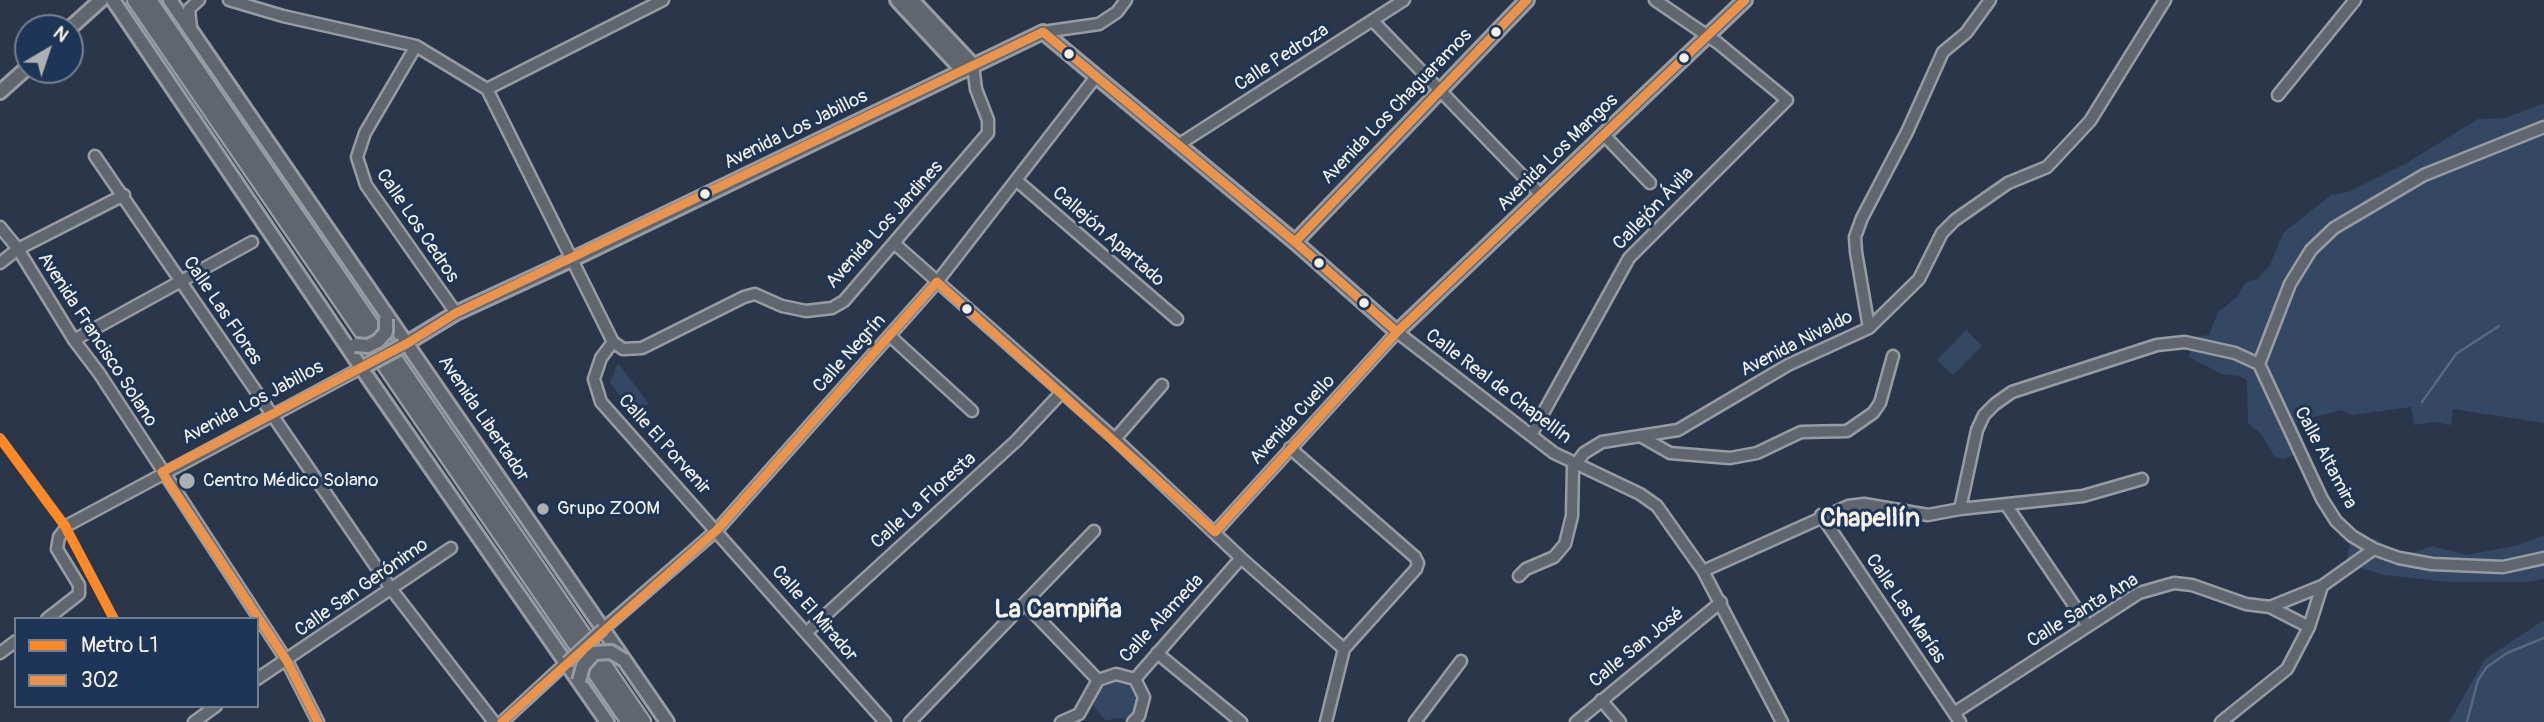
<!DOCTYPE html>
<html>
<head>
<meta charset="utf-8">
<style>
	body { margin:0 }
	#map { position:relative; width:2544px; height:722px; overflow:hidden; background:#2a374a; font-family:Pangolin,sans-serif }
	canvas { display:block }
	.legend { position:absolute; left:14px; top:617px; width:245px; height:91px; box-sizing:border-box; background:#1d3557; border:2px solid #738091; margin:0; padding:9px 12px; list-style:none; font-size:21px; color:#f4f1e8 }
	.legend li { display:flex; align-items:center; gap:14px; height:35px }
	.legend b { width:35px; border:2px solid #738091 }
	.north { position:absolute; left:14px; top:14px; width:70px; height:70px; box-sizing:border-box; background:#1d3557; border:2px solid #738091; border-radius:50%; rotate:39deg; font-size:19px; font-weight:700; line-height:28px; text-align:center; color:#f4f1e8 }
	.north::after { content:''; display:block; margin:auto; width:24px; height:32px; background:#adb0b1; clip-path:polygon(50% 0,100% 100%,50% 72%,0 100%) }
</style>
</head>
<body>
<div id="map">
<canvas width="2544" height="722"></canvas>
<ul class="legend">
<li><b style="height:9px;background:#ff8926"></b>Metro L1</li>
<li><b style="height:9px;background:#e9934d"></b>302</li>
</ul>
<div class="north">N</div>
</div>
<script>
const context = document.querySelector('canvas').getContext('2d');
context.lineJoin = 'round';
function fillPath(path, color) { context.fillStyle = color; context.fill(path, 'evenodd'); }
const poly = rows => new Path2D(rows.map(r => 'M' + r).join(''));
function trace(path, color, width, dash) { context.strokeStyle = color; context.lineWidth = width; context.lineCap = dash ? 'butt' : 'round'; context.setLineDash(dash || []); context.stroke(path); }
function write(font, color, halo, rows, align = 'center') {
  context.font = font + ' Pangolin,sans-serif'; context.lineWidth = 6; context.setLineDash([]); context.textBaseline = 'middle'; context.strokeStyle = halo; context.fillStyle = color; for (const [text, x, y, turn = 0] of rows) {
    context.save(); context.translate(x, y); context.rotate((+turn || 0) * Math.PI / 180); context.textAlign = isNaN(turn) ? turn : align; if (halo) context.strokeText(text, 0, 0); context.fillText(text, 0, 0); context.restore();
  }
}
fillPath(poly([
	[2544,103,2544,423,2453,409,2451,425,2434,422,2414,425,2411,407,2352,415,2341,410,2296,422,2304,443,2292,456,2283,459,2275,457,2261,434,2248,423,2247,380,2239,376,2222,374,2189,357,2193,337,2209,335,2218,312,2237,297,2246,282,2257,279,2270,265,2283,233,2331,195,2348,192,2405,164,2478,119,2505,118],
	[1966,330,1982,346,1953,375,1937,360],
	[618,363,649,404,631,413,610,382],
	[2544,535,2544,579,2527,582,2449,582,2384,575,2361,568,2347,559,2350,544,2361,537,2376,539,2398,553,2416,552,2432,546,2467,555,2518,545],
	[2544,620,2544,722,2449,722,2485,659],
	[1112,679,1126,681,1137,692,1136,713,1131,719,1116,718,1106,721,1094,707,1095,692]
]), '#344763');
trace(poly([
	[2422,402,2456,354,2499,326],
	[2467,722,2478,680,2487,667,2507,653,2544,638]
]), '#59687d', 2.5);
const street = poly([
	[229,0,283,16,416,46,487,89,663,0],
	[1373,21,1541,195],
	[191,28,189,9,199,0],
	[1043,32,1099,24,1117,12,1126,0],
	[416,46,365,133,357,157,366,185,456,313],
	[487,89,613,342],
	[2278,95,2355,0],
	[1604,135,1650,183],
	[1178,145,1404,0],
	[95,156,392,590,494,722],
	[1016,180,1177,319],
	[0,227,18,249,74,340,99,373,287,661,318,722],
	[895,244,1115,439,1241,558,1344,649],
	[0,263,18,249,124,195],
	[1869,328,1856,252,1855,237,1862,218,1907,132,1943,52,1966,33,1990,0],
	[890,336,972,411],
	[74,340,252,242],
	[613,342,623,349,642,348,744,297,755,294,782,306,806,311,832,308,844,301,988,133,988,120,976,89,973,65],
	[613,342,601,358,594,379,601,402,885,722],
	[2259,364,2290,284,2311,250,2334,228,2424,175,2544,127],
	[1531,435,1629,258,1787,100,1718,43,1655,0],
	[1642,437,1670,453,1730,458,1757,453,1801,432,1847,431,1873,413,1880,403,1893,356],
	[1115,439,1162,385],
	[1290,448,1415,557,1418,563,1416,569,1344,649,1326,722],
	[2007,506,2088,626],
	[1960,509,1977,430,1984,415,1995,404,2012,392,2157,345,2185,342,2235,353,2259,364,2322,499,2336,521,2352,536,2374,549,2399,558,2432,564,2503,567,2544,558],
	[1821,515,1960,722],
	[1215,532,1397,332,1554,453,1640,494,1657,506,1703,571,1782,722],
	[1703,571,1848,506,1864,504,1928,515,1960,509,2083,496,2142,479],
	[1519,576,1526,569,1554,557,1565,544,1572,516,1573,468,1584,453,1602,442,1678,430,1788,365,1869,328,1919,279,1942,233,1955,220,2008,183,2047,167,2090,121,2165,0],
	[1025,604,1098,680],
	[2270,607,2309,627],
	[47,619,79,594,79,585,57,549,59,537,68,525,361,368],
	[603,629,717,530,937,282,1095,78],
	[807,632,1016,441,1062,392],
	[0,653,16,641],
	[1157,653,1241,722],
	[257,679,451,548],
	[1601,700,1620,722],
	[1954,713,2139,593,2174,583,2192,585,2246,604,2270,607,2322,586],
	[194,722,216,706],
	[502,722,567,662],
	[910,722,1094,531],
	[1061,722,1079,714,1098,680,1116,674,1135,679,1241,558],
	[1133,722,1139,716,1144,697,1135,679],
	[1415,722,1461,661],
	[1576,722,1721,602],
	[2221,722,2287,669,2309,627,2322,586,2374,549]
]);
const secondary = poly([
	[113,0,369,379,607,722],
	[170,0,667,722],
	[897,0,963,71],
	[912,0,973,65],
	[70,28,101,0],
	[0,92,28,67],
	[1295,242,1527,0],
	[402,346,456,313,573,259,1043,32,1295,242,1397,332,1745,0]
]);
const primary = poly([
	[135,0,629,722],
	[149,0,643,722]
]);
trace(street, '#979ca3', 15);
trace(secondary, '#979ca3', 18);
trace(primary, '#979ca3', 19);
trace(street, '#60666e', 10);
trace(secondary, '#60666e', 12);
trace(primary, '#60666e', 14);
const streetBridge = poly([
	[567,662,603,629]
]);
const secondaryBridge = poly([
	[355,345,368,346,378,341,386,332,386,319],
	[367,365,402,346],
	[579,681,583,666,594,653,611,652,624,660]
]);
trace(streetBridge, '#979ca3', 15, []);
trace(secondaryBridge, '#979ca3', 18, []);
trace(streetBridge, '#60666e', 10);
trace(secondaryBridge, '#60666e', 12);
trace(poly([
	[1295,242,1527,0],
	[318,722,287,661,162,472,408,343,456,313,1043,32,1295,242,1397,332],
	[502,722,717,530,937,282,1215,532,1397,332,1745,0]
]), '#e9934d', 9);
trace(poly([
	[0,438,65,526,114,619]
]), '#ff8926', 10);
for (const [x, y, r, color] of [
	[1496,32,6,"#f4f1e8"],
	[1069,54,6,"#f4f1e8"],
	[1684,58,6,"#f4f1e8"],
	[705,194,6,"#f4f1e8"],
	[1319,263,6,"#f4f1e8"],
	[1364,303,6,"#f4f1e8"],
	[967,309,6,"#f4f1e8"],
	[187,481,9,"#adb0b1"],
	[543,509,7,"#adb0b1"]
]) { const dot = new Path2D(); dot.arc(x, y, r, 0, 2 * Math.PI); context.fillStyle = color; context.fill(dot); trace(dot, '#1d3557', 2.5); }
write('19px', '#f4f1e8', '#1d3557', [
	["Calle Pedroza",1282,58,-33],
	["Avenida Los Chaguaramos",1397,107,-46],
	["Avenida Los Jabillos",796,130,-26],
	["Avenida Los Mangos",1558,153,-44],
	["Callejón Ávila",1654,209,-46],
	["Avenida Los Jardines",885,225,-48],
	["Calle Los Cedros",417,226,56],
	["Callejón Apartado",1108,237,41],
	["Calle Las Flores",222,311,56],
	["Avenida Francisco Solano",97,340,57],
	["Avenida Nivaldo",1797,344,-27],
	["Calle Negrín",850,354,-48],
	["Calle Real de Chapellín",1498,387,37],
	["Avenida Los Jabillos",253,403,-28],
	["Avenida Libertador",483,419,56],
	["Avenida Cuello",1293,420,-47],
	["Calle El Porvenir",664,445,48],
	["Calle Altamira",2325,458,62],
	["Calle La Floresta",924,501,-42],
	["Calle San Gerónimo",362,588,-35],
	["Calle Las Marías",1905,609,56],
	["Calle Santa Ana",2083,611,-31],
	["Calle El Mirador",814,614,49],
	["Calle Alameda",1162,619,-47],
	["Calle San José",1637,648,-39]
]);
write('19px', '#f4f1e8', '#1d3557', [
	["Centro Médico Solano",203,481],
	["Grupo ZOOM",557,509]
], 'left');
write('bold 26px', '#f4f1e8', '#1d3557', [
	["Chapellín",1870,519],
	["La Campiña",1058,610]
]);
</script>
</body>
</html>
